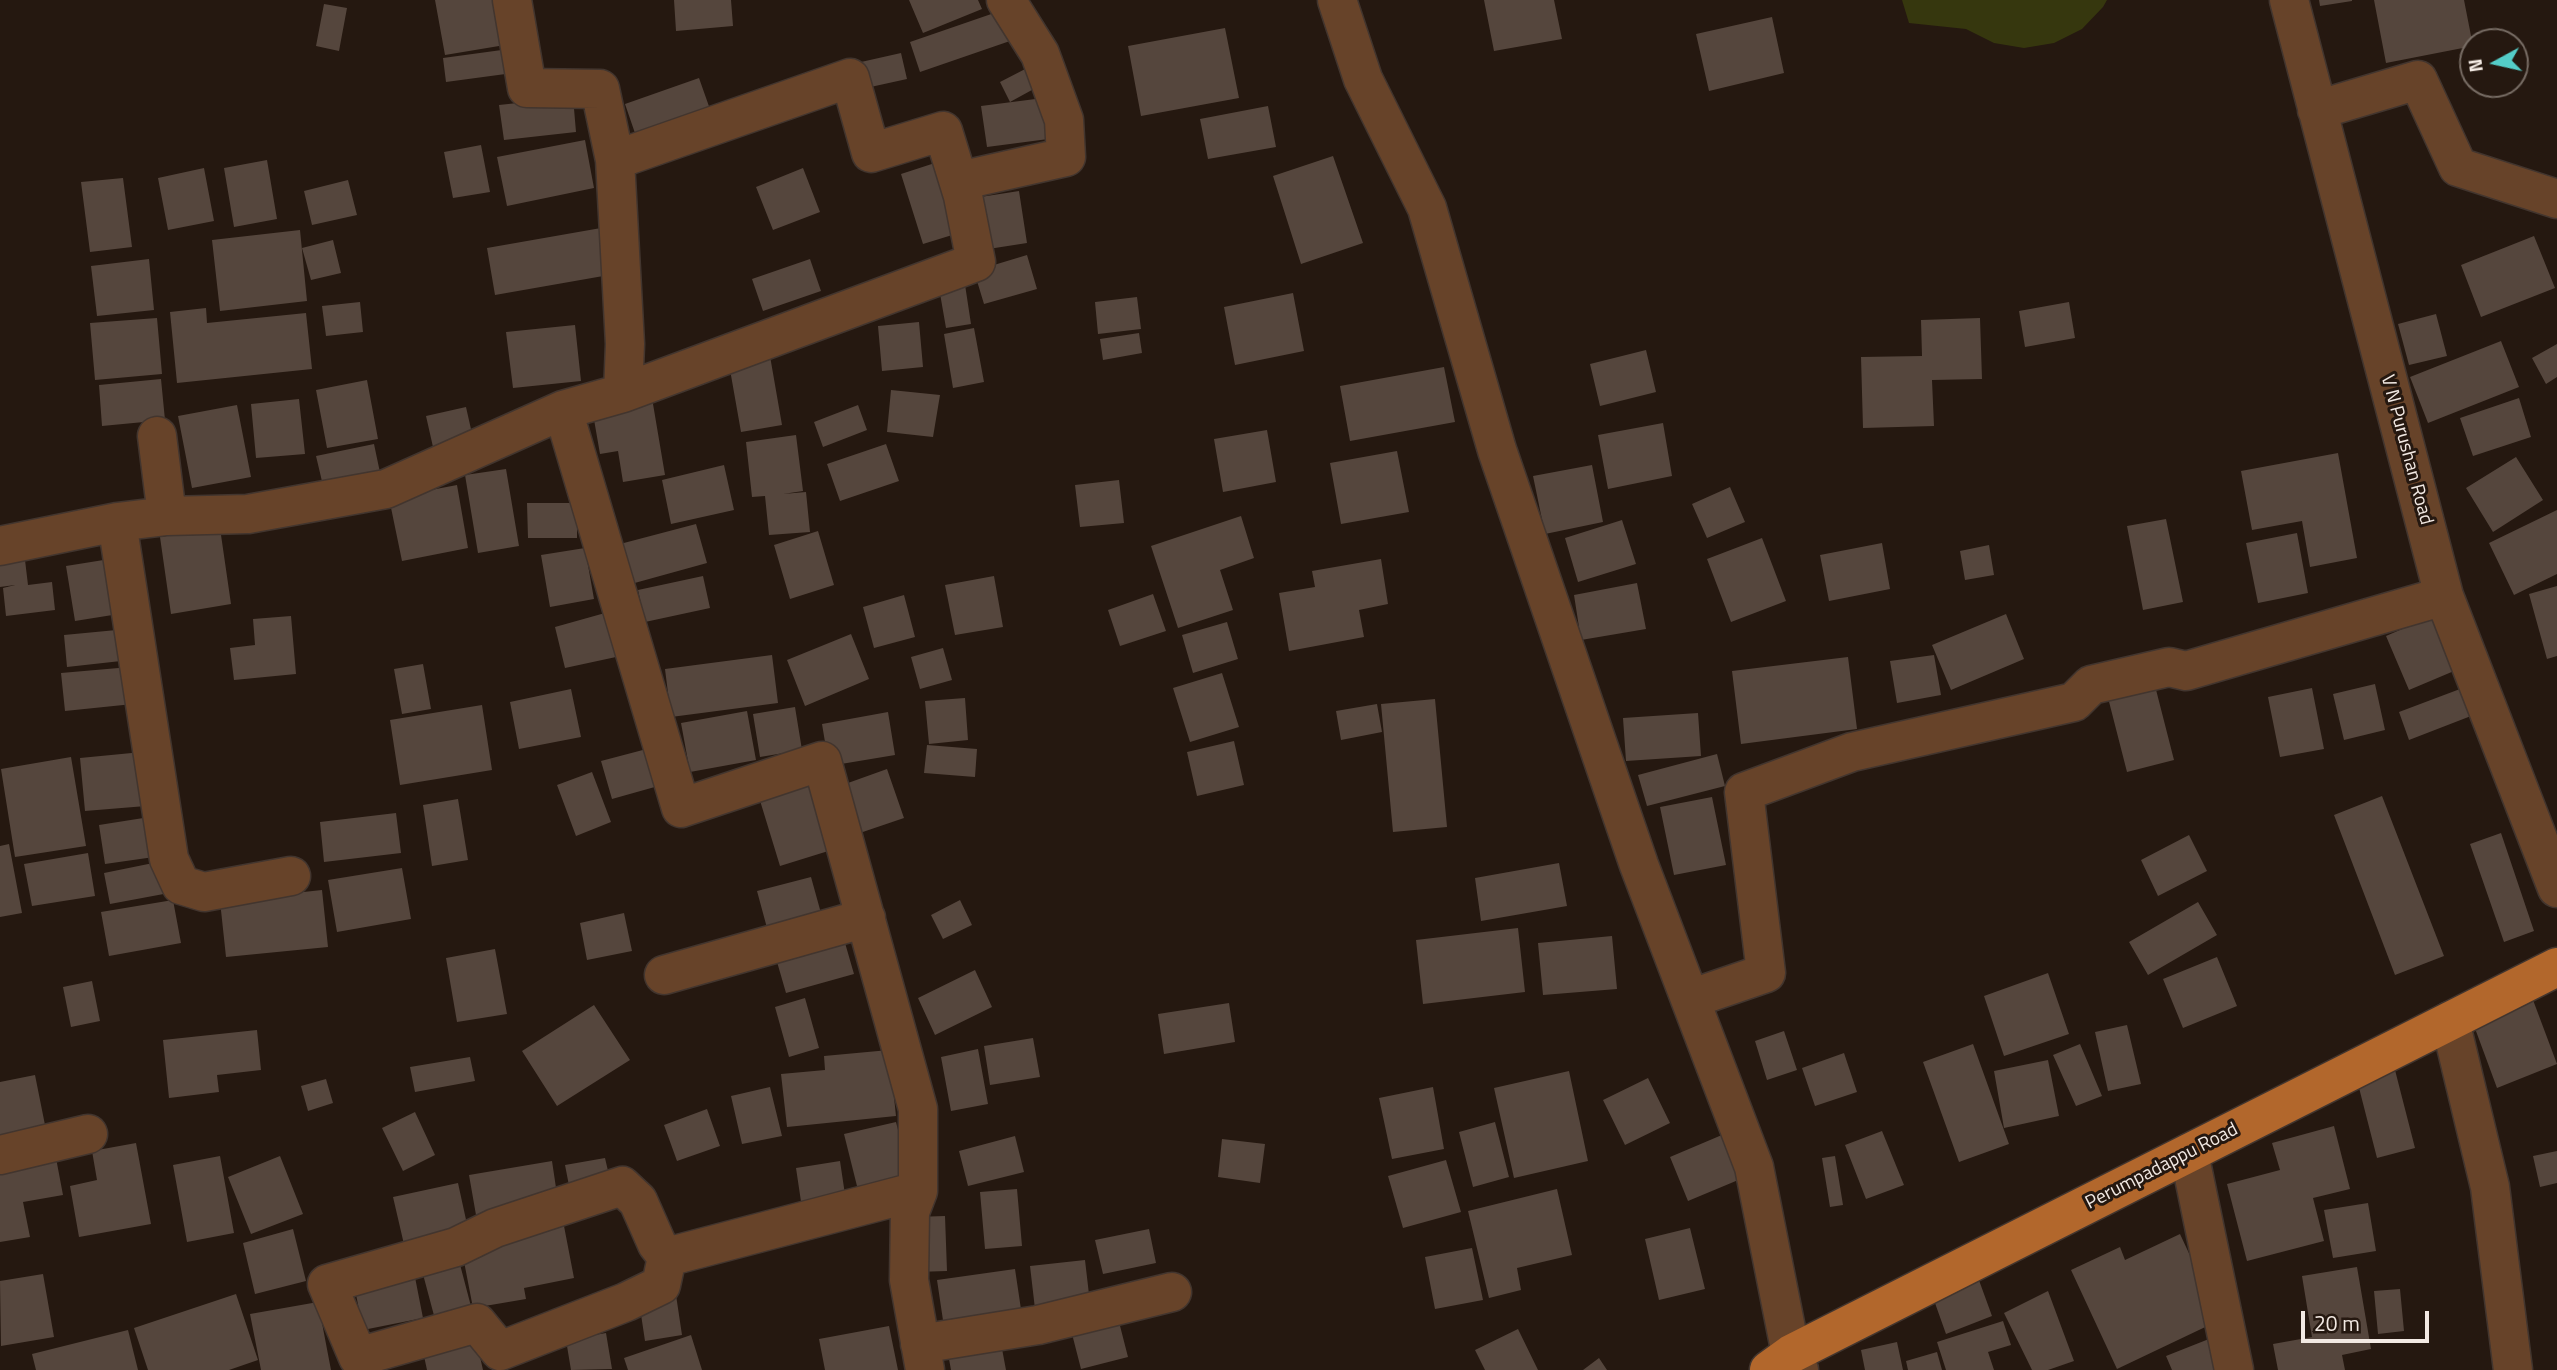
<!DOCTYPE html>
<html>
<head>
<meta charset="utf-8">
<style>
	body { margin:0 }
	#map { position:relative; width:2557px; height:1370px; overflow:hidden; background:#251810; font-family:"Titillium Web",sans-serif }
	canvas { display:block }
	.north { position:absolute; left:2459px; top:28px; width:70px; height:70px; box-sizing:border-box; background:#251810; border:2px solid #776c64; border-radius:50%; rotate:262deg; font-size:19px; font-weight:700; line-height:28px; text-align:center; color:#f2e9e3 }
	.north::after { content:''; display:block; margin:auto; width:24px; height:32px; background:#54cdc8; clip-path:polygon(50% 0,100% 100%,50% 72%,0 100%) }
	.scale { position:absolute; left:2301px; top:1311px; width:128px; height:32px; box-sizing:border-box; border:4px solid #f2e9e3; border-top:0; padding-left:9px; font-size:21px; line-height:24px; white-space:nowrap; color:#f2e9e3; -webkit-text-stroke:5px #251810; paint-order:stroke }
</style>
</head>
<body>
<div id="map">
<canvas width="2557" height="1370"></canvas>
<div class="north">N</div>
<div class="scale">20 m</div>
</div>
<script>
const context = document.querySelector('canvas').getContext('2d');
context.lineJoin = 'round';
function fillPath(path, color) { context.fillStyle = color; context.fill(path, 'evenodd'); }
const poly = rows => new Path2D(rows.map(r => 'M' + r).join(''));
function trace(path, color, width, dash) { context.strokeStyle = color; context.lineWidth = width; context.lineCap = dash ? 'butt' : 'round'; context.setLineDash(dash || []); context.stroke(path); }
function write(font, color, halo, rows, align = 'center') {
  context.font = font + ' "Titillium Web",sans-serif'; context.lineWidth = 6; context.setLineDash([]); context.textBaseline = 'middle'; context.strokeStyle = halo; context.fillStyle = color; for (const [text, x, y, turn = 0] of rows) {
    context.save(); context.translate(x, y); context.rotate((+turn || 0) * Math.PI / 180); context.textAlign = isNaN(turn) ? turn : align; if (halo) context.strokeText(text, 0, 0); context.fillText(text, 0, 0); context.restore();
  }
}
fillPath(poly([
	[1902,0,2107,0,2103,7,2082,29,2054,43,2024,48,1994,43,1966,29,1909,23]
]), '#36370e');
fillPath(poly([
	[435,0,497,0,505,45,445,55],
	[674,0,731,0,733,26,676,31],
	[909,0,978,0,982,9,923,33],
	[1484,0,1554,0,1562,39,1494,51],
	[2319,0,2352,0,2352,1,2320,6],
	[2374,0,2464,0,2473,46,2386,63],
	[324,4,347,8,339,51,316,46],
	[1000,11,1010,41,920,72,910,42],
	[1772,17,1784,73,1709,91,1696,34],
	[1225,28,1239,98,1141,116,1128,46],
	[509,49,513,73,446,82,443,58],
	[901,53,907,79,866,88,861,62],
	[1031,66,1041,85,1010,102,1000,82],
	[699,78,711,112,637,139,625,104],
	[573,97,576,132,504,140,499,105],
	[1051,97,1056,138,987,147,981,106],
	[1268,106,1276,147,1208,159,1200,119],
	[585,140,594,188,507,206,497,157],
	[481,145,490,192,453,198,444,152],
	[1333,156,1363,243,1301,264,1273,176],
	[267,160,277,219,234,227,224,168],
	[941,161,962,232,923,244,901,174],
	[204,168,214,221,168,230,158,178],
	[803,168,820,212,773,230,756,187],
	[123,178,132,247,90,252,81,182],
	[348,180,357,215,312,225,304,191],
	[1019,191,1027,243,982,250,974,198],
	[601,228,609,275,495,295,487,248],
	[300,230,307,301,220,311,212,240],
	[2534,236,2555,288,2481,317,2461,265],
	[333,240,341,273,311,280,302,248],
	[1027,255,1037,289,984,304,974,271],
	[149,259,154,310,97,316,91,266],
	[810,259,821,291,763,311,752,279],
	[964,278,971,324,946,328,938,282],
	[1293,293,1304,351,1235,365,1224,307],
	[1137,297,1141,329,1098,334,1095,302],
	[360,302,363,332,326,336,322,306],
	[2069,302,2075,338,2025,347,2019,311],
	[206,308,207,323,306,313,312,369,177,383,170,312],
	[2436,314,2447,356,2409,365,2398,324],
	[157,318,162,374,95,380,90,323],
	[1980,318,1982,379,1932,380,1934,426,1863,428,1861,357,1922,356,1921,320],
	[919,322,923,367,882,371,878,326],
	[575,325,581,381,513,388,506,332],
	[974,328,984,382,953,388,944,334],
	[1139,333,1142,353,1103,360,1100,339],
	[2501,341,2519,387,2428,423,2410,377],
	[2557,344,2557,377,2546,384,2532,358],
	[1646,350,1656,392,1600,406,1590,364],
	[770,356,782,425,741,432,729,364],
	[1444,367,1455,422,1350,441,1340,386],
	[161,379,165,420,102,426,99,385],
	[367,380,378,439,327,448,316,390],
	[891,390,940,395,933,437,887,432],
	[652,398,665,475,623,482,618,451,600,454,592,408],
	[2519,398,2531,437,2473,456,2460,418],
	[299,399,305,454,256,458,251,404],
	[237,405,251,477,192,488,178,416],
	[858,405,867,430,823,447,814,422],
	[466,407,473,438,433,447,426,416],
	[1663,423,1672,476,1608,489,1598,435],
	[1267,430,1276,482,1223,492,1214,439],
	[796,435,803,491,783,494,806,492,810,532,769,535,765,496,752,497,746,442],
	[374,444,382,482,325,494,316,456],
	[886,444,899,481,840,501,827,464],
	[1397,451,1409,512,1341,524,1330,463],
	[2338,453,2357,558,2310,567,2302,521,2252,530,2241,471],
	[2516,457,2543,500,2493,532,2466,488],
	[724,465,734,510,671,524,662,480],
	[1592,465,1603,522,1545,534,1533,476],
	[506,469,519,546,478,553,465,475],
	[1119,480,1124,523,1080,527,1075,485],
	[457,485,468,548,402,561,389,498],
	[1730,487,1745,522,1707,538,1692,504],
	[527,503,577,503,577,538,528,538],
	[2557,510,2557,574,2514,595,2489,543],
	[1241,516,1254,558,1220,570,1233,610,1178,628,1151,546],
	[2166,519,2183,602,2143,610,2127,526],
	[1622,520,1636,564,1578,582,1565,538],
	[696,524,707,563,631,584,620,544],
	[220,528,231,604,171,614,160,537],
	[818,531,834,585,790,599,774,545],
	[2297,533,2308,593,2258,603,2246,543],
	[1762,538,1786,601,1731,622,1707,559],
	[1882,543,1890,589,1829,601,1820,555],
	[1989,545,1994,575,1965,580,1960,551],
	[585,548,594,599,550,607,541,555],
	[116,558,125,613,75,621,66,566],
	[1381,559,1388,604,1359,610,1364,637,1289,651,1279,593,1315,587,1312,571],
	[25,560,28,585,52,582,55,610,6,616,3,588,15,585,0,587,0,562],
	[703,576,710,608,645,622,638,590],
	[994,576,1003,627,955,635,945,585],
	[1637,583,1646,629,1581,640,1574,595],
	[2557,586,2557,656,2547,659,2529,594],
	[1153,594,1166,631,1120,646,1108,610],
	[904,595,915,637,874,648,863,607],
	[605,613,616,657,565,668,555,627],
	[2006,614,2024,659,1951,690,1932,645],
	[291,616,296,674,234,680,230,648,255,645,253,619],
	[2432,616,2454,671,2409,690,2386,636],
	[1227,622,1238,659,1193,673,1182,635],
	[127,629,130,660,67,667,64,635],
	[851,634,869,679,805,706,787,660],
	[943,648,952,680,920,689,911,657],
	[772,655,778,703,671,717,665,669],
	[1934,655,1941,695,1897,703,1890,661],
	[1848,657,1857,729,1741,744,1732,671],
	[423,664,431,709,402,714,394,669],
	[130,667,133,704,65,711,61,673],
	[1222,673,1239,727,1190,742,1173,688],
	[2152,674,2174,760,2127,772,2105,686],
	[2375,684,2385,730,2344,740,2333,694],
	[2312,688,2324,749,2280,757,2268,697],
	[571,689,581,737,519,749,510,702],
	[2460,689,2471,716,2409,740,2399,712],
	[965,698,968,740,929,744,925,701],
	[1435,699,1447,827,1393,832,1381,704],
	[1377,704,1382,732,1341,740,1336,711],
	[482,705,492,770,400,785,390,720],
	[795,707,802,750,760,757,753,714],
	[747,711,756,760,690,772,681,723],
	[888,712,895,755,829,766,822,724],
	[1698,713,1701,756,1626,761,1623,718],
	[1234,741,1244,785,1197,796,1187,752],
	[927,745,977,749,975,777,924,773],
	[658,746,669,783,612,799,601,761],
	[142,752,146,806,85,811,80,758],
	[1717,754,1725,786,1647,806,1638,775],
	[71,757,86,846,15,857,1,769],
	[887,769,904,818,851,836,834,788],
	[592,772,611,822,576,836,557,785],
	[816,776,838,848,780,866,758,794],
	[2382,796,2444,956,2395,975,2334,815],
	[1712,797,1726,865,1674,875,1660,807],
	[458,799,468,860,432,866,423,805],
	[396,813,401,853,324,862,320,822],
	[156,816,161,856,105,864,99,825],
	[2501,833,2534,931,2504,942,2470,844],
	[2189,835,2207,871,2158,896,2141,860],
	[9,844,22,913,0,917,0,846],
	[88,853,95,896,32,906,24,864],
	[163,861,169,893,110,904,104,873],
	[1559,863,1567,906,1481,921,1475,878],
	[402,868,411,919,337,932,328,880],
	[811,877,824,924,770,939,757,891],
	[322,890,328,947,226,957,220,901],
	[173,900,181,943,109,956,101,912],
	[960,900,972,925,943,939,931,915],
	[2198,902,2217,935,2148,975,2129,942],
	[624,913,632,951,587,960,580,923],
	[1518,928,1525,992,1423,1004,1416,940],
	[841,929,854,974,786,993,773,948],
	[1612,936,1617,989,1543,995,1538,943],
	[495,949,507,1014,457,1022,446,958],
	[2217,957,2237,1006,2183,1028,2163,979],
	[975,970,992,1007,935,1035,918,998],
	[2048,973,2069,1034,2004,1056,1984,996],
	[92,981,100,1021,71,1027,63,987],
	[805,998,819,1048,789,1057,775,1007],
	[2533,1000,2557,1064,2497,1088,2473,1023],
	[1229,1003,1235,1042,1164,1054,1158,1014],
	[594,1005,630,1060,557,1106,522,1051],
	[2127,1025,2141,1084,2108,1091,2095,1032],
	[257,1030,261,1070,217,1075,219,1092,169,1098,163,1040],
	[1784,1031,1797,1070,1767,1080,1755,1041],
	[1033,1038,1040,1077,990,1085,984,1046],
	[1973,1044,2009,1144,1959,1162,1923,1062],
	[2080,1044,2102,1096,2076,1106,2053,1055],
	[978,1049,988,1104,951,1111,941,1057],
	[889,1050,896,1116,787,1127,781,1074,825,1070,824,1056],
	[1844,1053,1857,1092,1815,1106,1802,1068],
	[470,1057,475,1081,415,1092,410,1067],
	[2048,1060,2059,1116,2004,1128,1994,1071],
	[2395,1070,2415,1148,2377,1158,2357,1080],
	[1569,1071,1588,1161,1514,1178,1494,1088],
	[35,1075,47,1135,0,1145,0,1082],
	[1648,1078,1670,1123,1625,1145,1603,1100],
	[326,1079,333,1103,308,1111,301,1086],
	[770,1087,782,1136,742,1144,731,1096],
	[1433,1087,1444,1149,1392,1159,1379,1098],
	[707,1109,720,1146,677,1161,664,1125],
	[415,1112,435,1155,403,1171,382,1128],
	[896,1122,910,1178,858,1190,844,1134],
	[1495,1122,1509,1177,1473,1187,1459,1132],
	[2334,1126,2350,1189,2313,1198,2324,1241,2247,1261,2227,1184,2280,1170,2272,1143],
	[1736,1129,1755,1173,1688,1201,1670,1157],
	[1882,1131,1904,1185,1866,1199,1845,1145],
	[1015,1136,1024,1172,968,1186,959,1151],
	[1222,1139,1265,1144,1260,1183,1218,1177],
	[136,1143,151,1224,79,1237,70,1186,97,1180,92,1151],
	[2557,1151,2557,1183,2540,1187,2533,1156],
	[220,1156,234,1233,187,1242,173,1165],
	[280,1156,303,1214,251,1234,228,1177],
	[1835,1156,1843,1205,1830,1207,1822,1158],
	[56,1158,63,1195,23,1202,30,1237,0,1242,0,1168],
	[605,1158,612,1188,571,1196,565,1165],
	[1446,1160,1461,1212,1403,1228,1388,1176],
	[552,1161,558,1201,476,1215,469,1175],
	[840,1161,847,1208,803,1215,796,1168],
	[458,1183,470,1238,406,1253,393,1197],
	[1017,1189,1022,1246,985,1249,980,1192],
	[1557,1189,1572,1255,1517,1268,1521,1290,1489,1298,1468,1211],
	[2368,1203,2376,1251,2333,1258,2324,1210],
	[945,1216,947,1271,916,1272,915,1217],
	[564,1226,574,1278,524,1288,526,1299,473,1308,461,1246],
	[1690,1228,1705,1289,1659,1300,1645,1239],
	[293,1229,306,1281,255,1294,243,1243],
	[1149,1229,1156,1263,1103,1274,1095,1240],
	[2180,1234,2220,1320,2117,1369,2071,1270,2120,1247,2125,1260],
	[1472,1248,1483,1300,1435,1309,1425,1257],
	[457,1253,473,1314,436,1323,420,1263],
	[1085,1260,1090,1303,1035,1309,1030,1266],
	[413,1267,423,1318,363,1330,353,1279],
	[2357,1267,2371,1349,2342,1355,2345,1370,2278,1370,2273,1344,2312,1337,2302,1276],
	[1015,1269,1022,1316,944,1327,937,1280],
	[1976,1272,1992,1316,1946,1334,1930,1289],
	[43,1274,54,1337,1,1346,0,1281],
	[2400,1289,2404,1331,2378,1334,2374,1291],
	[2048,1291,2074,1361,2048,1370,2032,1370,2004,1313],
	[236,1294,258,1360,229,1370,148,1370,134,1328],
	[676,1295,682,1335,645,1341,639,1301],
	[318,1302,331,1370,261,1370,250,1314],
	[1118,1318,1128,1357,1081,1369,1071,1330],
	[2003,1321,2011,1345,1988,1352,1994,1370,1946,1370,1937,1342],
	[889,1326,898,1370,825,1370,819,1339],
	[1518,1329,1538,1370,1485,1370,1475,1350],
	[128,1330,138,1370,36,1370,32,1354],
	[606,1333,612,1369,571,1370,566,1340],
	[475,1335,483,1370,427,1370,422,1347],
	[691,1335,702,1370,628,1370,624,1358],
	[2219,1335,2229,1370,2172,1370,2166,1356],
	[1000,1338,1006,1370,951,1370,947,1348],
	[1897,1342,1903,1370,1865,1370,1861,1350],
	[1937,1352,1942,1370,1908,1370,1906,1361],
	[1599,1358,1607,1370,1583,1370]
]), '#55463d');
const minor = poly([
	[1337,0,1363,79,1427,208,1497,450,1639,865,1754,1167,1791,1354,1799,1370],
	[2289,0,2444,596,2557,888],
	[2317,110,2418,80,2458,167,2557,199],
	[615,160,850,78,871,153,943,131,963,196,976,262,623,393],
	[959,181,1066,157,1064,120,1040,54,1006,0],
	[563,410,681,808,822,761,918,1109,918,1191,910,1212,909,1280,925,1370],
	[157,436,167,516],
	[117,522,169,859,181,885,204,892,291,876],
	[0,546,117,522,167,516,248,514,386,489,563,410,623,393,625,344,615,160,600,89,527,88,512,0],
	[664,975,866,918],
	[1690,999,1766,973,1744,792,1852,752,2074,702,2091,685,2169,667,2186,671,2444,596],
	[2450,1021,2490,1187,2513,1370],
	[2189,1153,2234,1370],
	[0,1155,88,1134],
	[667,1257,657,1244,638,1201,622,1186,495,1228,456,1247,327,1284,358,1357,477,1323,500,1351,626,1302,661,1285,667,1257,918,1191],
	[920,1344,1038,1325,1172,1292]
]);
const major = poly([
	[1769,1370,1791,1354,2557,967]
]);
trace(minor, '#42352e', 41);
trace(major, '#42352e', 41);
trace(minor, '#674329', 38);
trace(major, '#b2672c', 38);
write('19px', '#f2e9e3', '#251810', [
	["V N Purushan Road",2406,450,75],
	["Perumpadappu Road",2162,1167,-27]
]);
</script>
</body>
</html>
